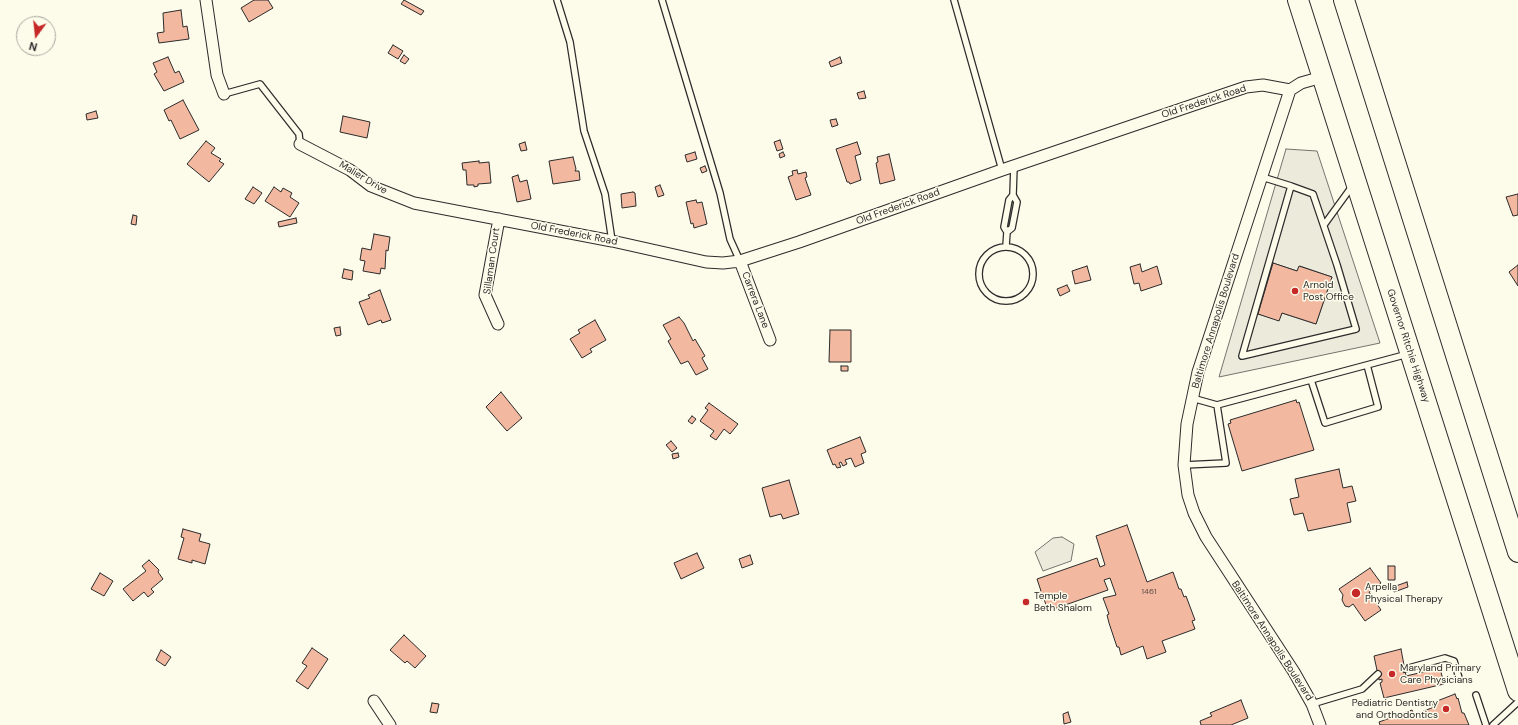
<!DOCTYPE html>
<html>
<head>
<meta charset="utf-8">
<style>
	body { margin:0 }
	#map { position:relative; width:1518px; height:725px; overflow:hidden; background:#fdfbea; font-family:"DM Sans",sans-serif }
	canvas { display:block }
	.north { position:absolute; left:16px; top:16px; width:40px; height:40px; box-sizing:border-box; background:#fdfbea; border:1px solid #a9a89e; border-radius:50%; rotate:195deg; font-size:11px; font-weight:700; line-height:16px; text-align:center; color:#2b2b2b }
	.north::after { content:''; display:block; margin:auto; width:14px; height:18px; background:#c62828; clip-path:polygon(50% 0,100% 100%,50% 72%,0 100%) }
</style>
</head>
<body>
<div id="map">
<canvas width="1518" height="725"></canvas>
<div class="north">N</div>
</div>
<script>
const context = document.querySelector('canvas').getContext('2d');
context.lineJoin = 'round';
function fillPath(path, color) { context.fillStyle = color; context.fill(path, 'evenodd'); }
const poly = rows => new Path2D(rows.map(r => 'M' + r).join(''));
function trace(path, color, width, dash) { context.strokeStyle = color; context.lineWidth = width; context.lineCap = dash ? 'butt' : 'round'; context.setLineDash(dash || []); context.stroke(path); }
function write(font, color, halo, rows, align = 'center') {
  context.font = font + ' "DM Sans",sans-serif'; context.lineWidth = 3; context.setLineDash([]); context.textBaseline = 'middle'; context.strokeStyle = halo; context.fillStyle = color; for (const [text, x, y, turn = 0] of rows) {
    context.save(); context.translate(x, y); context.rotate((+turn || 0) * Math.PI / 180); context.textAlign = isNaN(turn) ? turn : align; if (halo) context.strokeText(text, 0, 0); context.fillText(text, 0, 0); context.restore();
  }
}
const green = poly([
	[1062,537,1074,544,1071,561,1043,571,1035,552,1053,538,1062,537]
]);
fillPath(green, '#ecebdb');
trace(green, '#74746e', 1);
const parking = poly([
	[1286,149,1317,151,1380,343,1219,377,1286,149],
	[1273,263,1297,271,1300,266,1332,277,1316,324,1282,313,1279,320,1258,314,1261,306,1259,305,1273,263]
]);
fillPath(parking, '#eceadb');
trace(parking, '#74746e', 1);
const building = poly([
	[254,0,268,0,273,8,249,22,241,8,254,0],
	[404,0,424,11,421,15,401,4,404,0],
	[181,10,183,27,187,26,189,39,159,43,157,33,164,32,163,13,181,10],
	[393,45,403,51,398,59,388,53,393,45],
	[404,55,409,59,405,64,400,61,404,55],
	[168,57,175,73,179,71,184,82,164,91,154,74,157,72,153,63,168,57],
	[840,57,842,63,831,67,829,62,840,57],
	[864,91,866,98,859,99,857,93,864,91],
	[183,100,199,130,180,139,171,120,169,121,164,110,183,100],
	[96,111,98,118,87,120,86,114,96,111],
	[343,116,370,122,367,138,340,132,343,116],
	[836,119,838,125,832,127,830,120,836,119],
	[780,140,783,149,777,151,774,142,780,140],
	[206,141,215,148,211,153,221,159,219,161,224,164,209,182,187,164,206,141],
	[525,142,527,150,521,151,519,144,525,142],
	[857,142,861,154,855,156,861,180,850,184,849,182,847,182,836,149,857,142],
	[695,152,697,159,687,162,685,155,695,152],
	[783,152,785,156,780,158,779,154,783,152],
	[889,154,895,180,880,184,876,163,878,162,877,157,889,154],
	[573,157,576,169,575,171,579,171,580,180,553,184,549,161,573,157],
	[479,161,479,163,489,162,491,183,478,184,478,186,474,187,474,185,467,185,466,170,463,170,462,163,479,161],
	[705,166,707,171,702,173,700,168,705,166],
	[797,170,798,174,806,172,807,177,805,178,811,195,796,200,788,177,793,175,792,171,797,170],
	[518,175,520,182,527,180,531,199,517,202,512,177,518,175],
	[660,185,664,195,658,197,655,187,660,185],
	[253,187,262,193,254,204,245,199,253,187],
	[274,187,281,192,283,188,292,193,290,197,299,203,290,217,265,201,274,187],
	[633,192,635,193,636,206,622,208,621,194,633,192],
	[1518,194,1518,215,1513,216,1506,197,1518,194],
	[696,200,697,203,702,202,707,224,694,228,693,223,691,224,686,202,696,200],
	[133,215,137,216,136,225,131,224,133,215],
	[296,218,297,223,279,227,278,222,296,218],
	[374,234,390,237,388,251,386,250,385,269,381,268,380,274,363,271,365,261,360,260,362,248,371,250,374,234],
	[1273,263,1297,271,1299,266,1332,277,1316,324,1282,313,1279,321,1258,314,1273,263],
	[1140,264,1142,272,1157,266,1162,284,1141,291,1139,283,1134,284,1130,267,1140,264],
	[1518,265,1518,286,1509,272,1518,265],
	[1087,266,1091,280,1075,284,1072,271,1087,266],
	[344,269,353,271,352,280,342,278,344,269],
	[1067,285,1070,291,1060,296,1057,289,1067,285],
	[380,290,391,320,382,323,381,320,368,325,359,302,370,298,368,295,380,290],
	[679,317,684,323,693,341,695,339,705,356,702,358,708,369,696,375,688,361,681,364,668,341,671,339,663,325,679,317],
	[595,320,606,340,590,349,592,352,582,358,570,339,580,333,578,330,595,320],
	[340,327,341,335,336,336,334,328,340,327],
	[830,330,851,330,851,362,829,362,830,330],
	[841,366,848,366,848,371,841,371,841,366],
	[501,392,522,418,507,431,486,407,501,392],
	[1296,400,1297,403,1299,402,1314,450,1242,471,1228,424,1231,423,1230,420,1296,400],
	[709,403,738,424,730,434,724,429,716,440,710,436,714,431,700,421,708,410,705,408,709,403],
	[692,416,696,419,692,424,688,421,692,416],
	[860,437,866,452,861,454,864,463,855,467,851,458,845,460,847,464,843,466,841,462,839,463,841,467,837,468,835,464,833,465,827,450,860,437],
	[671,441,677,448,672,452,666,445,671,441],
	[678,453,679,457,673,459,672,454,678,453],
	[1339,469,1343,488,1352,486,1356,501,1347,503,1351,522,1308,531,1303,513,1294,515,1290,499,1299,497,1295,479,1339,469],
	[789,480,799,514,783,519,781,514,770,517,762,488,789,480],
	[1127,525,1147,582,1173,572,1179,589,1181,589,1184,597,1186,596,1195,620,1192,621,1195,629,1162,641,1166,652,1147,659,1143,646,1121,655,1119,647,1117,647,1109,623,1107,615,1109,614,1103,598,1116,595,1110,578,1104,580,1108,590,1048,611,1044,599,1041,600,1038,592,1041,591,1037,579,1097,558,1100,567,1105,565,1096,536,1127,525],
	[183,529,201,534,199,541,210,544,205,564,192,560,192,563,178,559,184,538,181,537,183,529],
	[697,553,704,568,681,579,674,563,697,553],
	[750,555,753,564,742,568,739,559,750,555],
	[149,560,159,570,158,572,163,579,151,589,154,592,148,597,144,592,133,601,123,589,146,571,142,566,149,560],
	[1388,566,1395,566,1395,580,1388,580,1388,566],
	[1370,568,1381,583,1369,592,1381,610,1365,621,1353,604,1349,607,1345,606,1342,600,1343,595,1339,589,1370,568],
	[100,573,113,581,104,596,91,589,100,573],
	[1407,582,1408,587,1394,592,1393,587,1407,582],
	[404,635,426,656,415,668,407,661,405,663,390,650,404,635],
	[312,648,328,659,308,689,296,681,307,666,302,663,312,648],
	[1401,649,1406,676,1440,668,1444,684,1384,698,1380,683,1382,682,1382,679,1379,680,1374,656,1401,649],
	[161,650,171,657,165,666,156,660,161,650],
	[1455,694,1457,699,1458,698,1462,713,1464,713,1469,725,1380,725,1379,722,1412,710,1414,715,1434,707,1432,703,1455,694],
	[1241,700,1248,718,1231,725,1201,725,1200,721,1212,716,1210,713,1241,700],
	[432,703,439,704,437,713,430,712,432,703],
	[1068,712,1071,722,1064,724,1063,714,1068,712]
]);
fillPath(building, '#f2b8a0');
trace(building, '#2b2b2b', 1);
const lane = poly([
	[557,0,570,42,584,131,605,194,612,241],
	[662,0,720,193,730,239,740,261],
	[954,0,1002,170],
	[224,94,260,84,299,134,300,144],
	[1262,177,1291,186,1313,194,1337,265,1356,329,1242,356,1291,186],
	[1013,195,1009,200,1004,227,1007,232,1012,228,1017,202,1013,195,1014,166],
	[1324,225,1353,185],
	[1006,246,1007,232],
	'979 274a27 27 0 1 1 54 0a27 27 0 1 1-54 0Z',
	[1311,380,1325,423,1378,407,1367,365],
	[1192,398,1217,405],
	[1184,465,1226,463,1217,405,1408,354],
	[1405,669,1445,658,1454,661,1459,678],
	[1476,695,1486,725],
	[1312,704,1362,689,1378,674],
	[1493,725,1518,702]
]);
const street = poly([
	[206,0,217,75,224,94],
	[300,144,350,170,371,186,414,203,612,241,706,262,723,263,740,261,799,242,1002,170,1246,87,1263,85,1290,90],
	[740,261,770,340],
	[498,324,485,295,499,219],
	[374,701,390,725],
	[1320,725,1312,704,1294,672,1206,537,1194,513,1188,495,1184,465,1187,424,1198,372,1290,90,1301,83,1322,77]
]);
const highway = poly([
	[1298,0,1518,691],
	[1344,0,1518,552]
]);
trace(lane, '#2b2b2b', 8);
trace(street, '#2b2b2b', 13);
trace(highway, '#2b2b2b', 22);
trace(lane, '#fdfbea', 5.5);
trace(street, '#fdfbea', 11);
trace(highway, '#fdfbea', 20);
for (const [x, y, r, color] of [
	[1295,291,4,"#c62828"],
	[1356,593,5,"#c62828"],
	[1026,602,4,"#c62828"],
	[1392,674,4,"#c62828"],
	[1446,709,4,"#c62828"]
]) { const dot = new Path2D(); dot.arc(x, y, r, 0, 2 * Math.PI); context.fillStyle = color; context.fill(dot); trace(dot, '#fdfbea', 1.5); }
write('8px', '#5d4e48', null, [
	["1461",1149,592]
]);
write('10px', '#2b2b2b', '#fdfbea', [
	["Old Frederick Road",1204,102,-18],
	["Malier Drive",363,178,31],
	["Old Frederick Road",898,207,-20],
	["Old Frederick Road",574,234,11],
	["Sillaman Court",492,261,-82],
	["Carrera Lane",755,300,69],
	["Baltimore Annapolis Boulevard",1216,321,-73],
	["Governor Ritchie Highway",1408,346,72],
	["Baltimore Annapolis Boulevard",1272,641,57]
]);
write('10px', '#2b2b2b', '#fdfbea', [
	["Arnold",1303,285],
	["Post Office",1303,297],
	["Arpella",1365,587],
	["Physical Therapy",1365,599],
	["Temple",1034,596],
	["Beth Shalom",1034,608],
	["Maryland Primary",1400,668],
	["Care Physicians",1400,680],
	["Pediatric Dentistry",1438,703,"right"],
	["and Orthodontics",1438,715,"right"]
], 'left');
</script>
</body>
</html>
